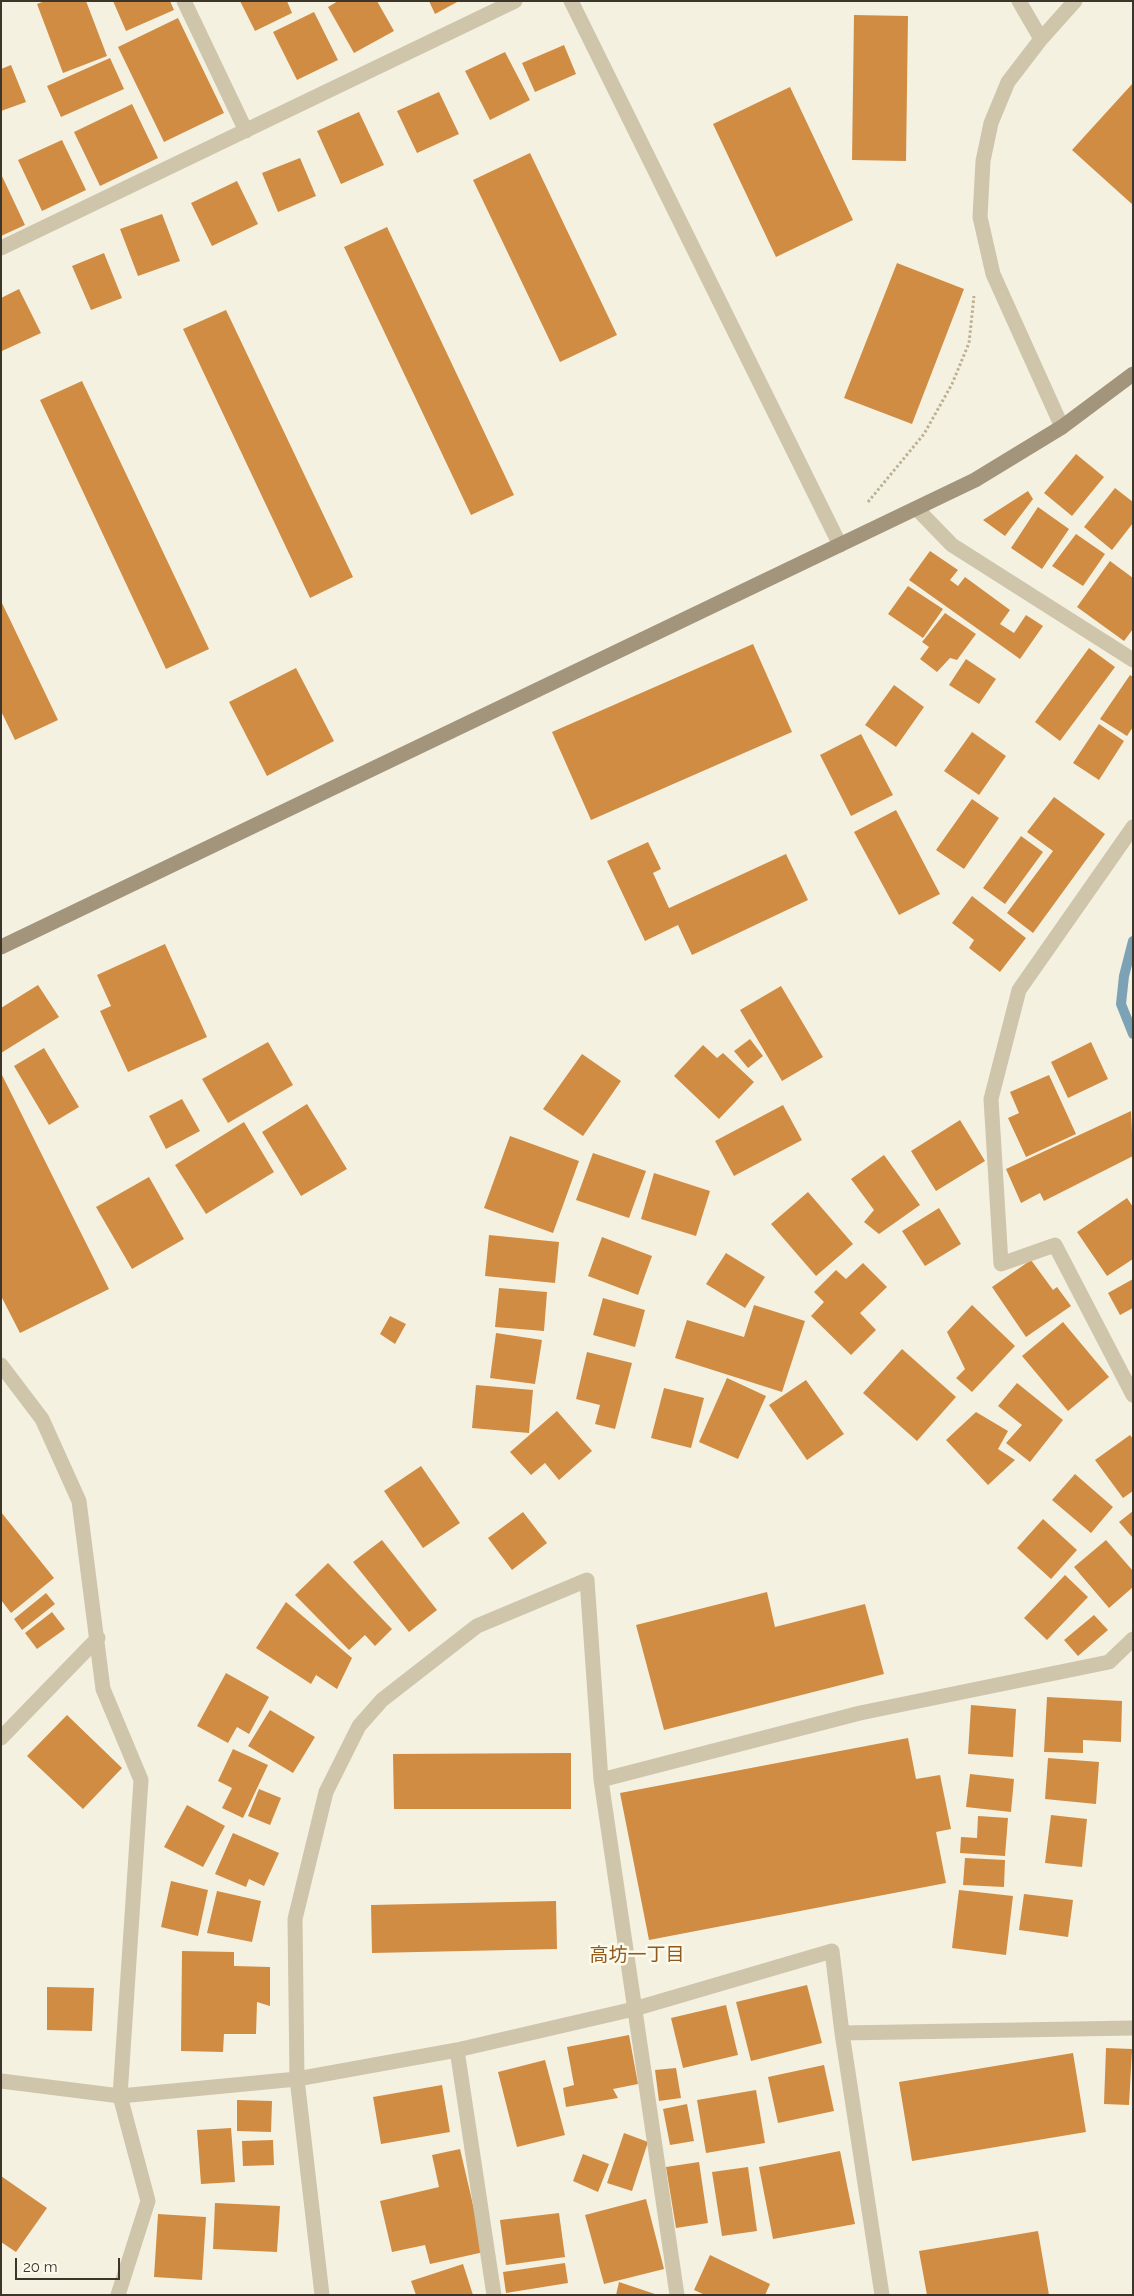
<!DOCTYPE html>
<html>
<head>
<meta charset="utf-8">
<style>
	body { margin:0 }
	#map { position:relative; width:1134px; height:2296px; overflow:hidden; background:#f5f1e0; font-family:Raleway,sans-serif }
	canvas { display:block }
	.frame { position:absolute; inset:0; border:2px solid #3c352a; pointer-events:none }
	.scale { position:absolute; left:15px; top:2258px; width:105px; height:22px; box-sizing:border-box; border:2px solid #3c352a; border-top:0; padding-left:6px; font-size:15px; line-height:18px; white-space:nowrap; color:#3c352a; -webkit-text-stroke:4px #fcf9ed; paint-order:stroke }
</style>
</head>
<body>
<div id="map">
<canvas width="1134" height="2296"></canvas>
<div class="frame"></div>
<div class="scale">20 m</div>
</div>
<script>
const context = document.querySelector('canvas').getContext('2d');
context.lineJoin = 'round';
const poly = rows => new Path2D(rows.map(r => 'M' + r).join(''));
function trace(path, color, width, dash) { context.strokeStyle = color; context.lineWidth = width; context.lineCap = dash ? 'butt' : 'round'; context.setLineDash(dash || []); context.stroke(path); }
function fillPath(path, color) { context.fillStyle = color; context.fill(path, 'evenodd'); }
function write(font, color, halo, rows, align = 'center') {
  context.font = font + ' Raleway,"Noto Sans JP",sans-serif'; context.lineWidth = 5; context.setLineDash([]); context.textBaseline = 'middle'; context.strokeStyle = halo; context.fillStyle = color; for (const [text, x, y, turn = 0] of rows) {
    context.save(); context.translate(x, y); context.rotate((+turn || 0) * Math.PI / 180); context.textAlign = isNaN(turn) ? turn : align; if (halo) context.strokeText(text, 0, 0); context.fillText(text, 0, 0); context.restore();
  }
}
trace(poly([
	[1133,941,1124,976,1121,1004,1133,1034]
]), '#7ca3b5', 10);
fillPath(poly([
	[45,1,86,1,107,56,63,73,37,4],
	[113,1,170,1,174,10,126,31],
	[240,1,287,1,292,13,255,31],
	[338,1,377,1,394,31,354,53,328,7],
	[429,1,459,1,435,14],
	[314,12,338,60,297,80,273,32],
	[854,15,908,16,906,161,852,160],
	[178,18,224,113,164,142,118,47],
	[564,45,576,74,535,92,522,63],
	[505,52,530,100,490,120,465,71],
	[110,58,124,89,61,117,47,86],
	[11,65,26,102,1,111,1,69],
	[1133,83,1133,205,1072,150],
	[790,87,853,220,776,257,713,124],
	[439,92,459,134,417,153,397,111],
	[132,104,158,158,100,186,74,132],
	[359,112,384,165,341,184,317,131],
	[62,140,86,190,42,211,18,160],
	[530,153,617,335,560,362,473,180],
	[300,158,316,196,278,212,262,173],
	[1,174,25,225,1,236],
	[237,181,258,224,212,246,191,203],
	[162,214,180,261,138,276,120,229],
	[387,227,514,495,471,515,344,247],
	[104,253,122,298,91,310,72,266],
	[897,263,964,289,912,424,844,398],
	[19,289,41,333,2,351,1,298],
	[226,310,353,577,310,598,183,329],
	[82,381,209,649,166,669,40,400],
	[1076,454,1104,477,1072,516,1044,493],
	[1115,488,1133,502,1133,523,1112,550,1084,527],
	[1028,491,1033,499,1005,536,983,520],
	[1038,507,1069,529,1042,569,1011,548],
	[1076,534,1105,554,1083,586,1052,566],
	[930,551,958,570,950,580,958,586,965,577,1010,610,1000,624,1014,633,1026,615,1043,626,1020,659,909,580],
	[1110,561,1133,578,1133,629,1124,641,1077,607],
	[908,586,943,609,923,638,888,614],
	[1,601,58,720,15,740,1,711],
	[945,613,976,634,957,660,950,658,937,672,920,659,929,647,922,642],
	[753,644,792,732,591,820,552,732],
	[1089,648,1115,667,1060,741,1035,722],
	[966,659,996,679,979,704,949,685],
	[296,668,334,741,267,776,229,702],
	[1130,675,1133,677,1133,727,1127,736,1100,719],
	[894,685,924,707,896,747,865,725],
	[1099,724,1124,741,1099,780,1073,763],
	[972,732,1006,756,979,795,944,771],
	[861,734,893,795,851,816,820,755],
	[1054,797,1105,834,1033,933,1007,913,1053,851,1027,832],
	[972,799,999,818,964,869,936,850],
	[896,810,940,894,899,915,854,832],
	[1021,836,1043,852,1005,904,983,888],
	[648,842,661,869,653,873,669,908,786,854,808,900,692,955,678,925,645,941,607,861],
	[972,896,1026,938,1000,972,969,948,974,940,952,923],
	[165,944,207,1037,128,1072,100,1011,111,1006,97,975],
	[38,985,59,1017,1,1053,1,1008],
	[781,986,823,1057,782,1081,740,1010],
	[750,1039,763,1056,748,1068,734,1051],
	[268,1042,293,1085,228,1123,202,1079],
	[1091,1042,1108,1079,1068,1098,1051,1062],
	[703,1045,717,1058,723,1053,754,1082,719,1119,674,1076],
	[44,1048,79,1107,49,1125,14,1066],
	[582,1054,621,1081,583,1136,543,1109],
	[1,1073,109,1289,20,1333,1,1296],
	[1049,1075,1076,1134,1026,1157,1008,1118,1019,1113,1010,1092],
	[182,1099,200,1131,166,1149,149,1116],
	[307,1104,347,1169,301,1196,262,1132],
	[783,1105,802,1140,734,1176,715,1141],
	[1131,1111,1133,1156,1044,1201,1040,1193,1021,1203,1006,1169],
	[960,1120,985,1161,936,1191,911,1151],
	[244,1122,274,1172,206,1214,175,1165],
	[510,1136,579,1161,553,1233,484,1208],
	[593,1153,646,1171,629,1218,576,1200],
	[884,1155,920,1205,879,1234,864,1222,874,1210,851,1179],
	[654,1173,710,1191,696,1236,641,1219],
	[149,1177,184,1239,132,1269,96,1207],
	[808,1192,853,1244,816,1276,771,1224],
	[1127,1198,1133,1207,1133,1259,1107,1276,1077,1232],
	[939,1208,961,1244,925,1266,902,1231],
	[489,1235,559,1242,555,1283,485,1276],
	[602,1237,652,1256,638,1295,588,1276],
	[726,1253,765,1277,745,1308,706,1284],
	[1031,1260,1053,1290,1057,1287,1071,1306,1026,1337,992,1287],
	[863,1263,887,1287,860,1313,876,1330,851,1355,811,1316,824,1302,814,1292,836,1270,846,1279],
	[1133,1279,1133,1308,1120,1315,1108,1293],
	[499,1288,547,1292,544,1331,495,1327],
	[603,1298,645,1310,635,1347,593,1335],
	[754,1305,805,1321,782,1392,675,1358,687,1320,744,1337],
	[972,1305,1015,1346,972,1392,956,1378,965,1369,947,1332],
	[390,1316,406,1324,395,1344,380,1334],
	[1063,1322,1109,1377,1068,1411,1022,1356],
	[496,1333,542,1340,535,1384,490,1378],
	[902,1349,956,1397,917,1441,863,1393],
	[587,1352,632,1363,615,1429,595,1424,600,1405,576,1399],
	[727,1378,766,1396,738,1459,699,1442],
	[806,1380,844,1434,807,1460,769,1405],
	[1017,1383,1063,1420,1030,1462,1006,1443,1022,1425,998,1406],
	[476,1385,533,1390,529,1433,472,1428],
	[664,1388,704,1398,691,1448,651,1438],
	[557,1411,592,1451,559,1480,545,1463,531,1475,510,1452],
	[976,1412,1008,1431,998,1449,1015,1460,988,1485,946,1440],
	[1130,1435,1133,1439,1133,1491,1123,1498,1095,1460],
	[421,1466,460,1523,423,1548,384,1491],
	[1075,1474,1113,1507,1091,1533,1052,1500],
	[1133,1511,1133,1538,1119,1522],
	[1,1512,54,1578,11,1613,1,1600],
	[523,1512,547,1543,512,1570,488,1538],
	[1043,1519,1077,1550,1051,1579,1017,1548],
	[382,1540,437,1610,409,1632,353,1562],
	[1106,1540,1133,1571,1133,1587,1109,1608,1074,1567],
	[328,1563,392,1629,375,1646,365,1635,349,1650,295,1595],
	[1065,1575,1088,1597,1047,1640,1024,1618],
	[767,1592,775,1627,865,1604,884,1674,664,1730,636,1625],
	[46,1593,55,1604,22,1630,14,1619],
	[286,1602,352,1658,337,1689,316,1675,311,1684,256,1648],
	[52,1612,65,1629,37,1649,25,1633],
	[1094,1615,1108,1630,1078,1656,1064,1640],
	[226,1673,269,1697,249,1734,237,1727,228,1743,197,1726],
	[1047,1697,1122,1701,1121,1742,1083,1740,1083,1753,1044,1752],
	[971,1705,1016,1709,1013,1757,968,1754],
	[270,1710,315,1737,293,1773,248,1746],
	[67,1715,122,1768,83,1809,27,1756],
	[908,1738,916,1779,940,1775,951,1829,936,1832,946,1883,649,1940,620,1793],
	[233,1749,268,1765,243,1818,222,1808,232,1788,218,1781],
	[571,1753,571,1809,394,1809,393,1754],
	[1048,1758,1099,1762,1096,1804,1045,1799],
	[970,1774,1014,1779,1011,1812,966,1807],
	[259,1789,281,1798,270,1825,248,1816],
	[187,1805,225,1826,203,1867,164,1847],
	[1051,1815,1087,1819,1082,1867,1045,1863],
	[978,1816,1008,1818,1005,1856,960,1853,961,1837,977,1838],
	[233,1833,279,1853,264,1886,249,1879,246,1887,215,1874],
	[965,1858,1005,1860,1004,1887,963,1885],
	[171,1881,208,1890,198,1936,161,1927],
	[959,1890,1013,1896,1006,1955,952,1948],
	[217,1891,261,1901,252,1942,207,1933],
	[1024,1894,1073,1900,1068,1937,1019,1930],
	[556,1901,557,1949,372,1953,371,1905],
	[182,1951,234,1952,234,1966,270,1967,270,2006,257,2002,256,2034,224,2034,223,2052,181,2051],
	[807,1985,822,2043,751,2061,736,2002],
	[47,1987,94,1988,92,2031,47,2030],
	[726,2005,738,2055,683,2068,671,2018],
	[629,2035,638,2084,613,2089,618,2098,566,2107,563,2088,574,2085,567,2047],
	[1106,2048,1132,2049,1129,2105,1104,2104],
	[1073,2053,1086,2132,912,2161,899,2082],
	[545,2060,565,2135,517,2147,498,2072],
	[824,2065,834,2111,778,2123,768,2077],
	[676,2068,681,2098,659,2101,655,2070],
	[442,2085,450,2132,381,2144,373,2097],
	[756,2090,765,2143,706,2153,697,2100],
	[237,2100,272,2101,271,2132,237,2131],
	[687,2104,694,2141,670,2145,663,2109],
	[231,2128,235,2182,201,2184,197,2130],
	[624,2133,648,2142,632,2191,607,2183],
	[273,2140,274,2165,243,2166,242,2141],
	[460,2149,484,2252,430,2264,425,2245,392,2252,380,2201,439,2187,432,2155],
	[840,2151,855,2224,773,2239,759,2167],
	[583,2154,609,2164,598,2192,573,2181],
	[699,2162,708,2223,676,2228,666,2167],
	[748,2167,757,2231,722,2236,712,2172],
	[1,2176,47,2208,16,2252,1,2242],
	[646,2199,664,2269,604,2284,585,2215],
	[215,2203,280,2206,277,2252,213,2249],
	[559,2213,565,2257,506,2265,500,2220],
	[158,2214,206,2217,202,2280,154,2277],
	[1038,2231,1049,2295,927,2295,919,2251],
	[710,2255,770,2284,765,2295,705,2295,694,2290],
	[565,2263,568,2283,506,2293,503,2272],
	[463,2264,473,2295,416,2295,411,2281],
	[619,2282,655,2294,655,2295,616,2295]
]), '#d08c43');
trace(poly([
	[868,502,924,434,952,384,969,343,974,296]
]), '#bbb094', 3, [2.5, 2.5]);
trace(poly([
	[184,1,246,131],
	[571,1,840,545],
	[1019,1,1041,39],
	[1,248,515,1],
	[1062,427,993,274,980,217,983,161,991,123,1008,82,1041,39,1075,1],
	[917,509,952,545,1133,660],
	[1133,827,1019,990,991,1099,1001,1264,1055,1245,1133,1395],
	[1,1365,42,1419,79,1501,103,1689,141,1780,120,2096,148,2201,118,2295],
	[1,1738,98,1638],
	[601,1780,860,1713,1109,1662,1133,1639],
	[842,2033,1133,2028],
	[457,2050,494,2295],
	[1,2081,120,2096,297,2079,457,2050,634,2009,832,1951,842,2033,882,2295],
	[322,2295,297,2079,295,1919,326,1792,359,1726,382,1700,477,1626,587,1580,601,1780,677,2295]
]), '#cfc5aa', 15);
trace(poly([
	[1,947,975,480,1062,427,1133,374]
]), '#a3957b', 15);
write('19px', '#92591b', '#fcf9ed', [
	["高坊一丁目",637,1955]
]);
</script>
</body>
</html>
